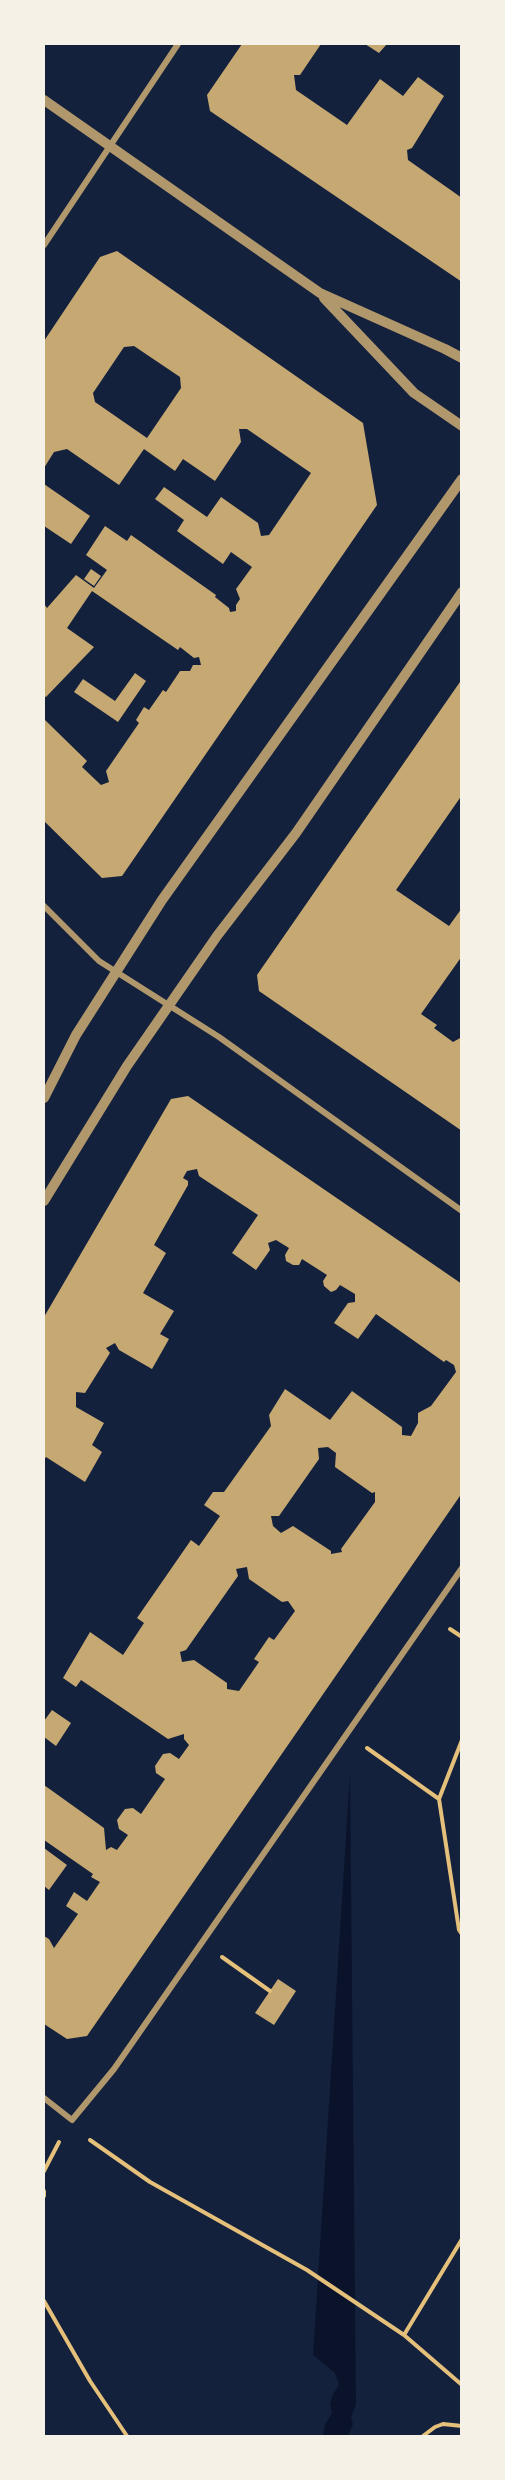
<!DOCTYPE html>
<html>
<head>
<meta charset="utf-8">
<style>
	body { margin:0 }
	#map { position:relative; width:505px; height:2480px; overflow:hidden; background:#14213d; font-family:Mulish,sans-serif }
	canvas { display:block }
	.frame { position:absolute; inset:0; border:45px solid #f6f1e7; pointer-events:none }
</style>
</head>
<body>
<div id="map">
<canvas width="505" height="2480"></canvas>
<div class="frame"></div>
</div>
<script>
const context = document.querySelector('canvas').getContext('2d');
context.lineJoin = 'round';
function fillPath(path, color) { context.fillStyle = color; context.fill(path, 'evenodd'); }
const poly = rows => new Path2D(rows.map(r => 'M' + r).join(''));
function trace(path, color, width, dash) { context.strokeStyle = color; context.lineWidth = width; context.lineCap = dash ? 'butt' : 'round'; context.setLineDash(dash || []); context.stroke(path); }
fillPath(poly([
	[350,1774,356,2404,351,2417,353,2424,348,2436,323,2436,325,2425,332,2413,330,2403,333,2394,339,2385,335,2373,313,2355]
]), '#0b132b');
fillPath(poly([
	[242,44,321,44,300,75,294,75,296,90,347,125,380,79,403,96,418,77,444,96,412,148,407,150,408,160,462,198,462,282,210,111,207,95],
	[365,44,387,44,379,53],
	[117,251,363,423,377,505,122,876,102,878,44,821,44,719,87,761,82,767,101,785,109,782,106,771,139,723,136,720,144,707,149,710,163,690,166,692,180,671,190,671,193,665,201,665,199,657,194,658,180,647,178,650,92,591,67,628,94,647,46,697,44,696,44,604,47,608,76,575,94,588,107,570,86,555,105,526,127,541,131,535,216,595,215,597,229,608,230,612,236,611,236,605,240,599,236,589,252,567,231,552,223,564,177,531,184,520,155,499,164,487,207,517,221,497,258,523,261,536,269,535,311,473,247,429,239,429,241,442,215,481,183,459,175,471,144,449,119,485,67,449,54,452,44,468,44,341,100,257],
	[134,346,180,377,181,388,147,438,95,402,93,393,124,347],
	[44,484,90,516,71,544,44,526],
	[91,569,101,576,94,586,84,579],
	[135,673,146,681,118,722,74,692,83,679,115,701],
	[462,679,462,795,396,890,449,926,462,908,462,956,421,1014,437,1025,434,1028,453,1042,462,1037,462,1131,259,991,257,975],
	[188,1096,462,1284,462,1493,87,2036,67,2039,44,2024,44,1936,49,1939,54,1948,78,1914,66,1906,74,1892,87,1901,100,1882,91,1877,93,1874,44,1840,44,1785,104,1828,106,1850,111,1847,117,1850,128,1835,119,1829,117,1820,125,1809,133,1808,141,1814,165,1779,156,1773,155,1766,163,1754,170,1753,179,1759,189,1745,184,1739,184,1734,168,1739,81,1680,76,1687,63,1678,90,1632,123,1655,144,1623,137,1618,191,1540,199,1546,220,1516,204,1505,213,1492,224,1492,271,1426,269,1415,285,1389,330,1420,352,1391,402,1427,402,1435,411,1436,418,1423,418,1413,431,1406,456,1372,454,1365,446,1360,444,1362,376,1314,358,1339,334,1323,348,1303,355,1302,355,1294,340,1285,336,1290,331,1292,324,1286,323,1281,327,1275,302,1259,299,1265,293,1265,286,1261,285,1255,289,1248,276,1240,268,1243,270,1250,256,1270,232,1253,258,1215,199,1176,197,1169,187,1171,183,1178,188,1181,188,1185,154,1245,166,1253,143,1293,174,1311,160,1334,169,1339,152,1369,119,1350,115,1343,106,1348,110,1353,85,1393,76,1392,76,1407,104,1423,92,1445,102,1452,85,1482,46,1457,44,1460,44,1317,171,1099],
	[328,1447,336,1453,335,1467,372,1493,375,1492,375,1502,341,1549,342,1552,331,1554,331,1551,293,1526,281,1533,273,1526,271,1516,279,1516,319,1459,318,1448],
	[247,1567,249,1579,282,1602,288,1601,295,1611,274,1640,269,1637,254,1659,259,1662,239,1691,227,1689,227,1683,194,1660,182,1662,180,1652,186,1650,238,1576,236,1569],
	[52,1710,71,1723,56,1746,44,1737,44,1721],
	[44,1848,67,1865,49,1890,44,1886],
	[278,1979,296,1991,274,2025,255,2013]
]), '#c6a872');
trace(poly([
	[450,1629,462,1637],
	[367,1748,439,1799],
	[462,1926,459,1930,462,1934],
	[459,1930,439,1799,462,1740],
	[222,1957,270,1991],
	[90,2140,150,2182,307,2270,404,2335,462,2385],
	[44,2171,59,2142],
	[44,2191,44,2196],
	[44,2301,90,2381,127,2436],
	[404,2335,462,2239],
	[423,2436,435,2427,443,2424,462,2426]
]), '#e5c07b', 4);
trace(poly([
	[44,245,178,44],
	[44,906,99,961,219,1037,462,1211],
	[44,2098,72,2120,114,2069,462,1568]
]), '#b1986c', 6);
trace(poly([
	[44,100,320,293,445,349,462,358],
	[324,298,414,393,462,426],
	[44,1098,76,1035,162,900,462,479],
	[44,1201,127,1066,217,936,296,833,462,592]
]), '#b1986c', 10);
</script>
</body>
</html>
